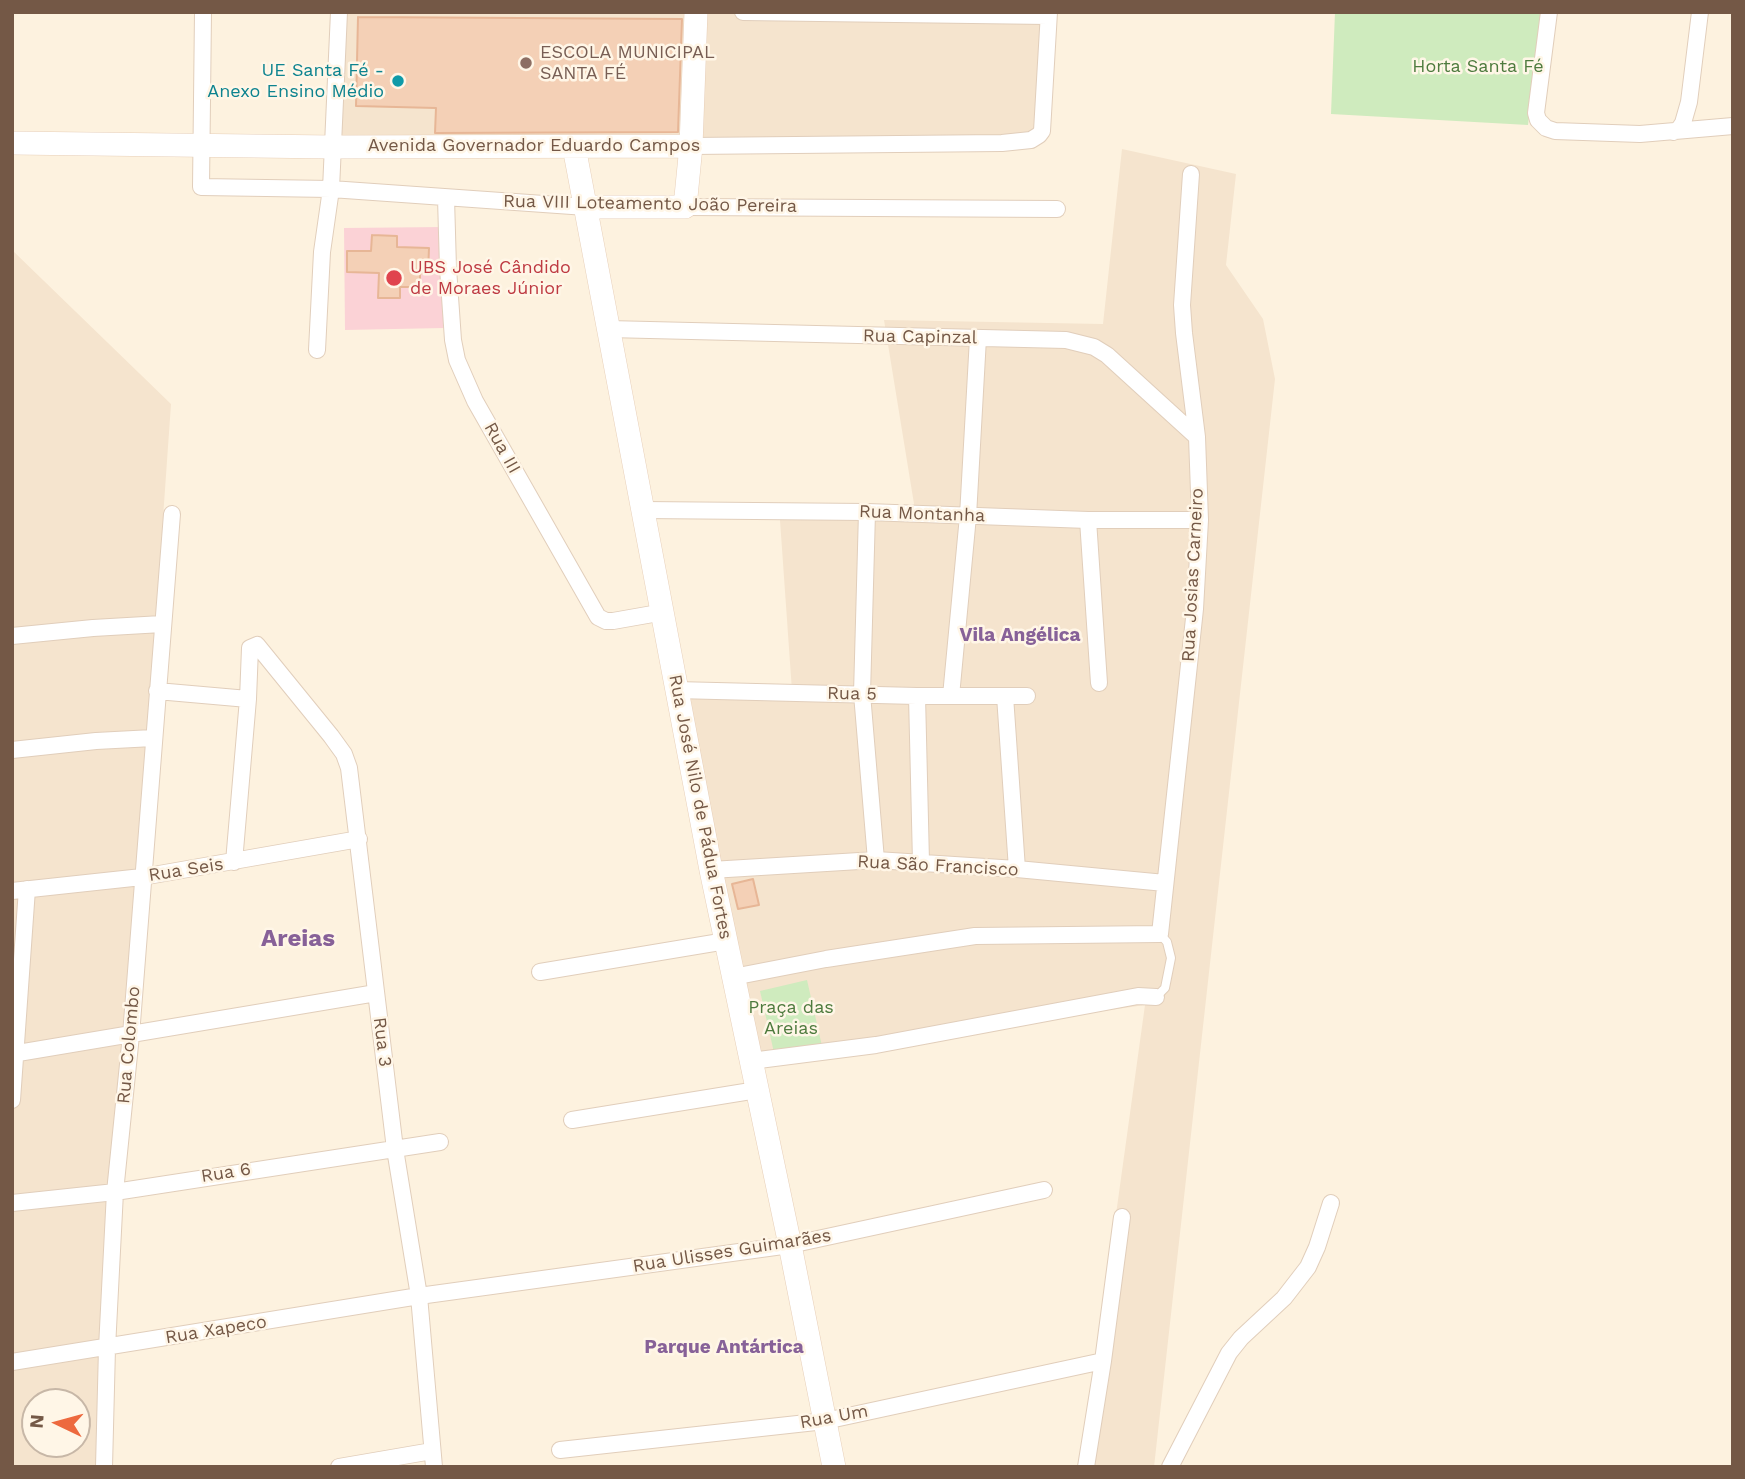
<!DOCTYPE html>
<html>
<head>
<meta charset="utf-8">
<style>
	body { margin:0 }
	#map { position:relative; width:1745px; height:1479px; overflow:hidden; background:#fdf2df; font-family:"Work Sans",sans-serif }
	canvas { display:block }
	.frame { position:absolute; inset:0; border:14px solid #745846; pointer-events:none }
	.north { position:absolute; left:21px; top:1388px; width:70px; height:70px; box-sizing:border-box; background:#fff6e7; border:2px solid #c7b7a7; border-radius:50%; rotate:275deg; font-size:19px; font-weight:700; line-height:28px; text-align:center; color:#745846 }
	.north::after { content:''; display:block; margin:auto; width:24px; height:32px; background:#ed693e; clip-path:polygon(50% 0,100% 100%,50% 72%,0 100%) }
</style>
</head>
<body>
<div id="map">
<canvas width="1745" height="1479"></canvas>
<div class="frame"></div>
<div class="north">N</div>
</div>
<script>
const context = document.querySelector('canvas').getContext('2d');
context.lineJoin = 'round';
function fillPath(path, color) { context.fillStyle = color; context.fill(path, 'evenodd'); }
const poly = rows => new Path2D(rows.map(r => 'M' + r).join(''));
function trace(path, color, width, dash) { context.strokeStyle = color; context.lineWidth = width; context.lineCap = dash ? 'butt' : 'round'; context.setLineDash(dash || []); context.stroke(path); }
function write(font, color, halo, rows, align = 'center') {
  context.font = font + ' "Work Sans",sans-serif'; context.lineWidth = 5; context.setLineDash([]); context.textBaseline = 'middle'; context.strokeStyle = halo; context.fillStyle = color; for (const [text, x, y, turn = 0] of rows) {
    context.save(); context.translate(x, y); context.rotate((+turn || 0) * Math.PI / 180); context.textAlign = isNaN(turn) ? turn : align; if (halo) context.strokeText(text, 0, 0); context.fillText(text, 0, 0); context.restore();
  }
}
fillPath(poly([
	[339,12,1049,12,1043,121,1031,140,333,147],
	[1122,149,1236,174,1226,265,1263,319,1275,379,1154,1467,1081,1467,1145,1005,755,1061,677,688,792,691,779,506,915,510,884,320,1103,324],
	[12,250,171,404,98,1442,99,1467,12,1467],
	[35,1402,77,1402,77,1444,35,1444]
]), '#f5e4ce');
fillPath(poly([
	[443,227,444,328,345,330,344,228]
]), '#fbd2d6');
fillPath(poly([
	[1335,12,1542,12,1528,125,1331,114],
	[807,980,822,1046,775,1057,760,991]
]), '#cfebbe');
const building = poly([
	[358,17,682,19,678,132,435,133,436,108,356,106,358,17],
	[372,235,397,236,397,247,429,248,428,274,420,273,420,287,400,287,400,298,378,298,379,273,347,272,347,251,371,251,372,235],
	[753,879,759,905,738,909,732,884,753,879]
]);
fillPath(building, '#f4d0b6');
trace(building, '#e7b696', 2);
const lane = poly([
	[1156,997,1165,988,1171,958,1167,942,1160,934]
]);
const street = poly([
	[203,12,201,187,331,189,586,207],
	[743,12,1048,16],
	[1549,12,1536,113,1538,120,1546,128,1555,131,1640,134,1733,126],
	[1673,132,1679,129,1683,123,1689,102,1700,12],
	[691,146,1002,143,1031,140,1039,135,1042,131,1049,12],
	[446,198,448,268,453,340,457,360,475,401,598,617,606,621,613,621,664,612],
	[685,207,1057,209],
	[608,329,1066,340,1094,347,1107,355,1197,437],
	[317,350,322,252,331,189,339,12],
	[643,510,867,512,1088,520,1200,520],
	[867,512,862,694,876,860],
	[1088,520,1099,683],
	[12,636,93,628,162,624],
	[676,690,917,696,1027,696],
	[157,691,248,699],
	[917,696,921,862],
	[951,696,968,516,978,338],
	[1005,696,1017,869],
	[12,750,96,741,153,738],
	[234,862,248,699,250,648,257,645,331,736,344,754,349,768,395,1149,419,1296,434,1467],
	[711,870,876,860,1017,869,1165,883],
	[12,891,142,877,359,839],
	[540,972,726,941],
	[733,977,826,959,975,936,1160,934,1195,609,1200,520,1197,437,1184,333,1182,305,1191,174],
	[12,1054,376,993],
	[751,1061,876,1045,1138,996,1156,997],
	[12,1100,27,889],
	[572,1120,757,1090],
	[12,1203,115,1192,440,1142],
	[12,1362,419,1296,790,1245,1044,1190],
	[560,1450,825,1421,1103,1361],
	[104,1467,107,1348,115,1192,131,1035,172,514],
	[339,1467,432,1451],
	[1086,1467,1103,1361,1122,1217],
	[1170,1467,1229,1353,1241,1338,1284,1298,1308,1267,1317,1247,1331,1203]
]);
const secondary = poly([
	[12,143,333,147,691,146],
	[574,147,711,870,790,1245,834,1467],
	[586,207,685,207,691,146,696,12]
]);
trace(lane, '#e1cebb', 10);
trace(street, '#e1cebb', 18);
trace(secondary, '#e7cfb9', 24);
trace(lane, '#fff', 8);
trace(street, '#fff', 16);
trace(secondary, '#fff', 23);
for (const [x, y, r, color] of [
	[526,63,7,"#8d6e63"],
	[398,81,7,"#0f9aa8"],
	[394,278,9,"#e0444e"]
]) { const dot = new Path2D(); dot.arc(x, y, r, 0, 2 * Math.PI); context.fillStyle = color; context.fill(dot); trace(dot, '#fff6e7', 2.5); }
write('18px', '#785e54', '#fff6e7', [
	["ESCOLA MUNICIPAL",540,53],
	["SANTA FÉ",540,74]
], 'left');
write('18px', '#4e7b3e', '#fff6e7', [
	["Horta Santa Fé",1478,67],
	["Praça das",791,1008],
	["Areias",791,1029]
]);
write('18px', '#0d838f', '#fff6e7', [
	["UE Santa Fé -",384,71],
	["Anexo Ensino Médio",384,92]
], 'right');
write('18px', '#745846', '#fff6e7', [
	["Avenida Governador Eduardo Campos",534,146],
	["Rua VIII Loteamento João Pereira",650,204,1],
	["Rua Capinzal",920,337,1],
	["Rua III",502,448,61],
	["Rua Montanha",922,514,2],
	["Rua Josias Carneiro",1193,575,-87],
	["Rua 5",852,694,1],
	["Rua José Nilo de Pádua Fortes",700,807,79],
	["Rua São Francisco",938,866,3],
	["Rua Seis",186,870,-9],
	["Rua 3",382,1042,83],
	["Rua Colombo",129,1045,-85],
	["Rua 6",226,1173,-9],
	["Rua Ulisses Guimarães",732,1251,-9],
	["Rua Xapeco",216,1330,-9],
	["Rua Um",834,1417,-10]
]);
write('18px', '#be3a42', '#fff6e7', [
	["UBS José Cândido",410,268],
	["de Moraes Júnior",410,289]
], 'left');
write('bold 19px', '#876198', '#fff6e7', [
	["Vila Angélica",1020,635],
	["Parque Antártica",724,1347]
]);
write('bold 24px', '#876198', '#fff6e7', [
	["Areias",298,939]
]);
</script>
</body>
</html>
